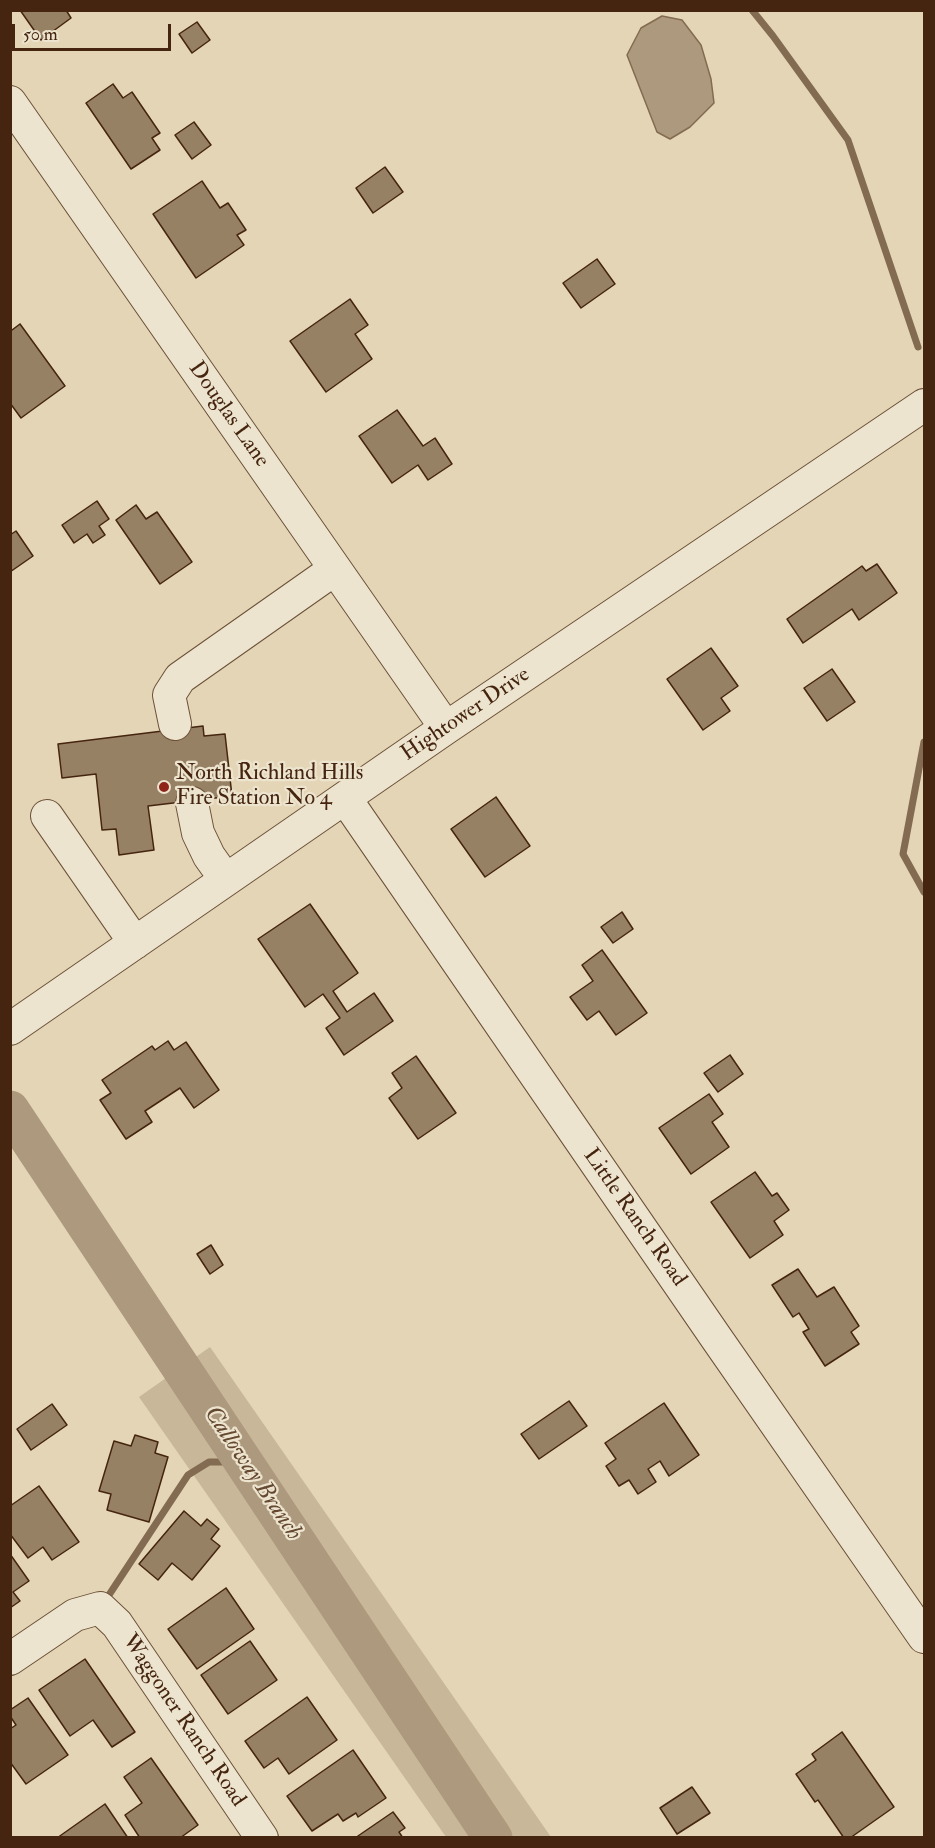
<!DOCTYPE html>
<html>
<head>
<meta charset="utf-8">
<style>
	body { margin:0 }
	#map { position:relative; width:935px; height:1848px; overflow:hidden; background:#e3d5b5; font-family:"IM FELL Double Pica",serif }
	canvas { display:block }
	.frame { position:absolute; inset:0; border:12px solid #45250f; pointer-events:none }
	.scale { position:absolute; left:12px; top:24px; width:159px; height:27px; box-sizing:border-box; border:3px solid #45250f; border-top:0; padding-left:8px; font-size:18px; line-height:21px; white-space:nowrap; color:#45250f; -webkit-text-stroke:4px #ede4cf; paint-order:stroke }
</style>
</head>
<body>
<div id="map">
<canvas width="935" height="1848"></canvas>
<div class="frame"></div>
<div class="scale">50 m</div>
</div>
<script>
const context = document.querySelector('canvas').getContext('2d');
context.lineJoin = 'round';
function fillPath(path, color) { context.fillStyle = color; context.fill(path, 'evenodd'); }
const poly = rows => new Path2D(rows.map(r => 'M' + r).join(''));
function trace(path, color, width, dash) { context.strokeStyle = color; context.lineWidth = width; context.lineCap = dash ? 'butt' : 'round'; context.setLineDash(dash || []); context.stroke(path); }
function write(font, color, halo, rows, align = 'center') {
  context.font = font + ' "IM FELL Double Pica",serif'; context.lineWidth = 4.5; context.setLineDash([]); context.textBaseline = 'middle'; context.strokeStyle = halo; context.fillStyle = color; for (const [text, x, y, turn = 0] of rows) {
    context.save(); context.translate(x, y); context.rotate((+turn || 0) * Math.PI / 180); context.textAlign = isNaN(turn) ? turn : align; if (halo) context.strokeText(text, 0, 0); context.fillText(text, 0, 0); context.restore();
  }
}
fillPath(poly([
	[210,1347,551,1837,446,1837,139,1397]
]), '#c8b799');
const water = poly([
	[662,16,682,20,701,45,711,79,714,103,690,127,670,139,657,132,627,55,641,28,662,16]
]);
fillPath(water, '#ad997d');
trace(water, '#836b51', 1.5);
trace(poly([
	[752,10,773,36,848,140,918,347],
	[924,742,903,854,924,892],
	[105,1601,188,1475,209,1462,229,1462,278,1514]
]), '#836b51', 7);
trace(poly([
	[10,1110,493,1838]
]), '#ad997d', 39);
const building = poly([
	[20,10,66,10,71,18,41,40,20,10],
	[197,22,210,40,192,53,179,34,197,22],
	[113,84,123,98,132,92,160,133,152,138,160,150,131,169,86,103,113,84],
	[194,122,211,145,192,159,175,135,194,122],
	[385,167,403,192,373,213,356,188,385,167],
	[202,181,220,208,228,203,246,230,237,235,244,245,196,278,153,214,202,181],
	[597,259,615,284,581,308,563,283,597,259],
	[350,299,368,325,355,334,372,359,326,392,290,341,350,299],
	[20,324,65,386,21,418,10,403,10,328,12,330,20,324],
	[397,410,423,446,435,438,452,464,428,480,418,465,392,483,359,436,397,410],
	[97,501,109,519,99,526,105,535,93,543,87,534,74,543,62,525,97,501],
	[136,505,146,519,157,512,192,562,160,584,116,520,136,505],
	[16,531,33,556,10,572,10,535,16,531],
	[877,564,897,593,859,620,852,609,803,643,787,619,862,566,866,571,877,564],
	[711,648,738,686,721,698,730,711,703,730,667,679,711,648],
	[832,669,855,702,827,721,804,688,832,669],
	[203,726,204,736,225,734,232,796,148,806,154,850,119,855,116,829,102,830,96,774,62,778,58,744,203,726],
	[496,797,530,846,485,877,451,829,496,797],
	[310,904,358,973,333,991,347,1012,374,993,393,1021,344,1055,326,1028,340,1018,323,994,305,1007,258,939,310,904],
	[622,912,633,929,613,943,601,927,622,912],
	[602,950,647,1013,616,1035,599,1011,587,1020,570,997,593,981,582,965,602,950],
	[168,1041,174,1050,186,1042,219,1090,194,1108,180,1088,145,1111,152,1122,126,1139,100,1100,111,1093,102,1080,152,1046,155,1050,168,1041],
	[730,1055,743,1074,718,1092,704,1073,730,1055],
	[416,1056,456,1113,418,1139,389,1098,402,1088,392,1073,416,1056],
	[709,1094,723,1114,712,1122,729,1147,691,1174,659,1128,709,1094],
	[755,1172,772,1196,777,1193,789,1210,774,1221,783,1235,750,1258,711,1202,755,1172],
	[211,1245,223,1265,210,1274,197,1254,211,1245],
	[798,1269,817,1297,834,1287,859,1326,851,1332,859,1344,825,1366,803,1332,809,1329,799,1313,793,1317,772,1285,798,1269],
	[569,1401,587,1426,539,1459,521,1434,569,1401],
	[664,1403,699,1455,669,1476,660,1461,648,1469,656,1482,638,1494,629,1480,619,1486,606,1466,616,1459,605,1443,664,1403],
	[52,1404,67,1425,31,1450,17,1429,52,1404],
	[135,1435,158,1442,155,1453,168,1457,149,1522,107,1510,111,1494,99,1491,114,1441,131,1446,135,1435],
	[39,1486,79,1542,52,1560,43,1547,28,1558,10,1534,10,1506,39,1486],
	[184,1511,201,1526,207,1519,219,1529,211,1539,220,1546,192,1580,172,1563,158,1580,139,1564,184,1511],
	[10,1554,29,1581,13,1592,20,1601,10,1608,10,1554],
	[226,1588,254,1629,197,1669,168,1629,226,1588],
	[250,1641,277,1680,228,1714,201,1675,250,1641],
	[85,1659,135,1732,112,1747,93,1720,70,1736,39,1690,85,1659],
	[307,1697,337,1740,289,1774,278,1758,264,1768,245,1741,307,1697],
	[28,1698,68,1755,26,1784,10,1762,10,1729,16,1725,10,1716,10,1710,28,1698],
	[842,1732,894,1807,850,1838,844,1838,818,1800,815,1802,796,1774,816,1760,812,1754,842,1732],
	[353,1750,386,1798,358,1817,356,1813,343,1821,338,1814,312,1831,287,1796,353,1750],
	[151,1758,198,1825,180,1838,140,1838,125,1815,142,1803,124,1777,151,1758],
	[692,1787,710,1813,677,1834,660,1808,692,1787],
	[105,1804,128,1838,57,1838,105,1804],
	[393,1812,405,1828,399,1832,403,1838,355,1838,393,1812]
]);
fillPath(building, '#978165');
trace(building, '#45250f', 1.5);
const minor = poly([
	[10,102,446,728],
	[175,724,169,695,180,678,335,569],
	[345,798,717,1339,924,1637],
	[192,803,198,833,209,856,226,880],
	[47,816,135,943],
	[10,1029,446,728,924,405],
	[10,1659,75,1615,100,1608,117,1624,262,1838]
]);
trace(minor, '#6c5138', 34);
trace(minor, '#ede4cf', 32);
for (const [x, y, r, color] of [
	[164,787,6,"#8f2418"]
]) { const dot = new Path2D(); dot.arc(x, y, r, 0, 2 * Math.PI); context.fillStyle = color; context.fill(dot); trace(dot, '#ede4cf', 2); }
write('22px', '#45250f', '#ede4cf', [
	["Douglas Lane",228,415,55],
	["Hightower Drive",466,715,-34],
	["Little Ranch Road",634,1218,55],
	["Waggoner Ranch Road",183,1721,56]
]);
write('22px', '#45250f', '#ede4cf', [
	["North Richland Hills",176,774],
	["Fire Station No 4",176,799]
], 'left');
write('italic 24px', '#644830', '#ede4cf', [
	["Calloway Branch",252,1474,56]
]);
</script>
</body>
</html>
